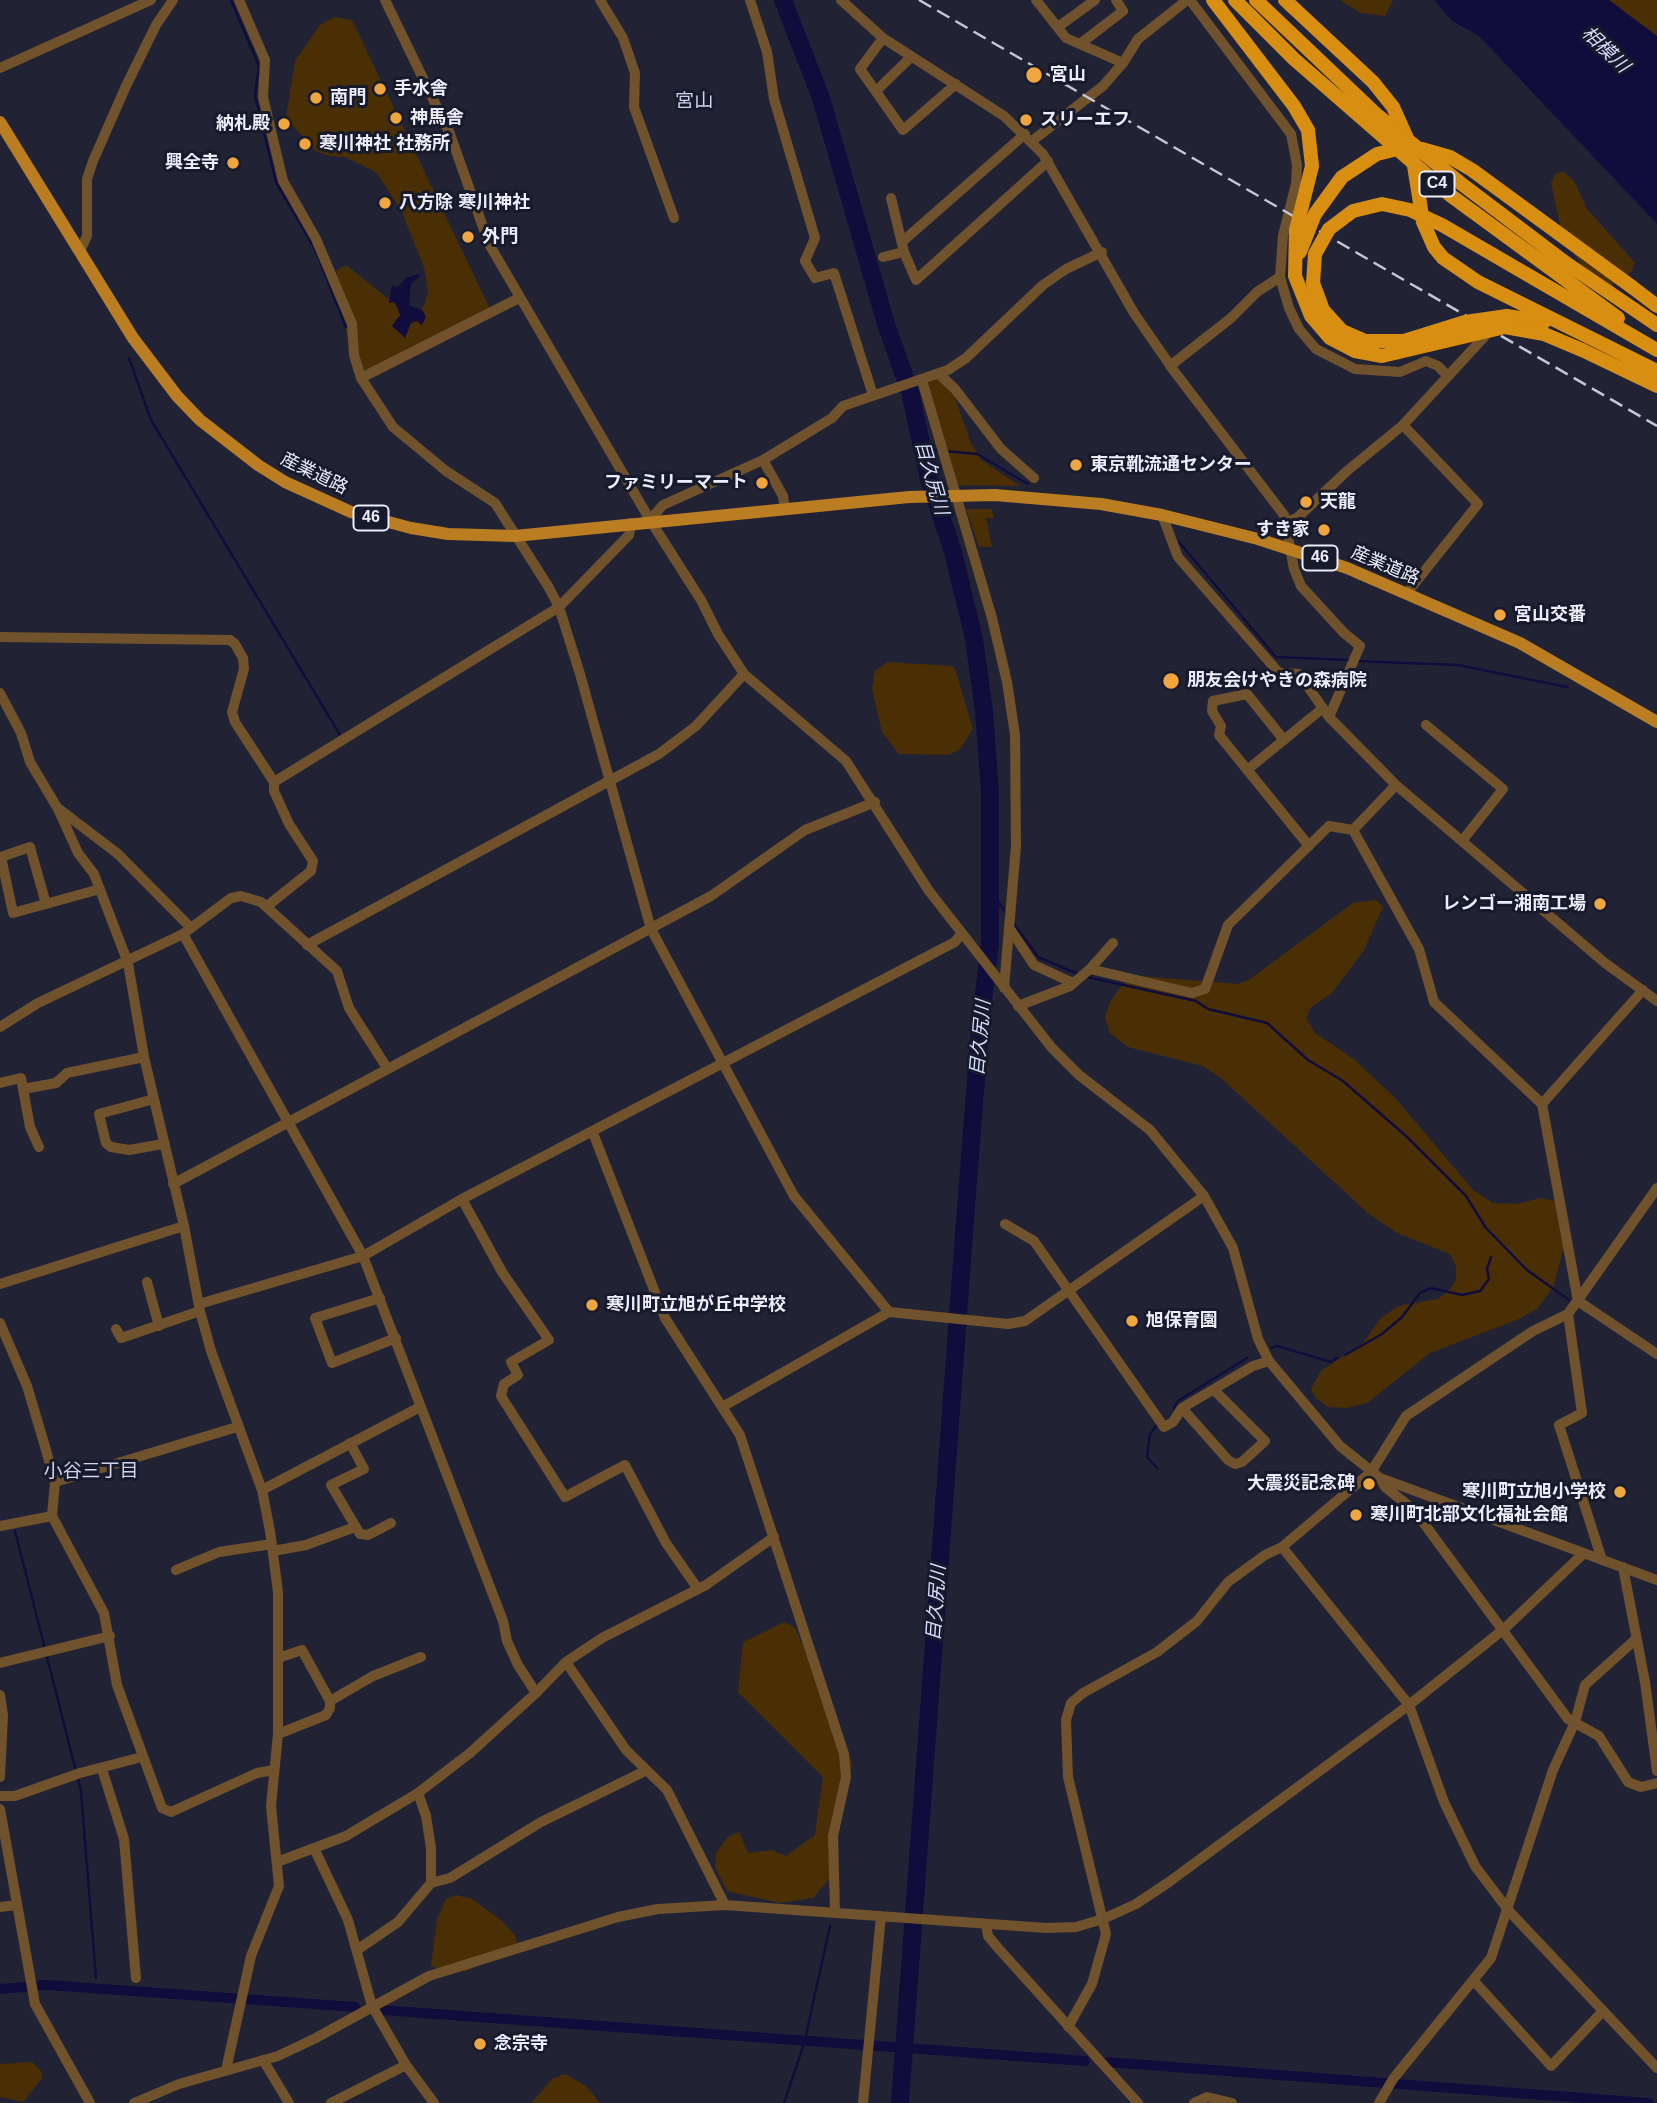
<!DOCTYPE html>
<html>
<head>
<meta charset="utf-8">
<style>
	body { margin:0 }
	canvas { display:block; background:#212335 }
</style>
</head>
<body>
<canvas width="1657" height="2103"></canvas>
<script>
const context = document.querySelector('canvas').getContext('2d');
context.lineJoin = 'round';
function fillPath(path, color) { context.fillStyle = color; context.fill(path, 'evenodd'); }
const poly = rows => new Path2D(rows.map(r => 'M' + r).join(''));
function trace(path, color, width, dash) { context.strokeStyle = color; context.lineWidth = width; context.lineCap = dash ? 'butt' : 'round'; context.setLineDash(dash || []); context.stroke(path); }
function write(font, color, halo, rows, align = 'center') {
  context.font = font + ' Helvetica,"Noto Sans JP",sans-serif'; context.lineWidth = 6; context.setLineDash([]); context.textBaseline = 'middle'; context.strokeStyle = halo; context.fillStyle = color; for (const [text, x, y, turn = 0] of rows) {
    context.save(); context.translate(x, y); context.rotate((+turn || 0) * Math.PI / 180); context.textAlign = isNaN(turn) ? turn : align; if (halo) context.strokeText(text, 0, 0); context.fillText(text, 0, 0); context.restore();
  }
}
fillPath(poly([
	[1340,0,1393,0,1385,16,1361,13],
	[1609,0,1657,0,1657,36,1619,10],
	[334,17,352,20,490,309,363,373,351,358,336,271,346,265,392,302,415,314,424,306,428,292,424,267,401,210,376,172,345,157,329,156,316,151,286,118,295,61,320,25],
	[1564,172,1574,181,1587,209,1635,263,1631,272,1602,292,1563,239,1551,183,1556,173],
	[939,378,953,392,971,443,981,460,1020,486,958,485,928,382],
	[966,509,992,509,994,518,986,518,992,547,979,547],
	[888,662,952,666,955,669,973,729,960,749,949,755,899,754,882,732,872,689,875,671],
	[1376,900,1383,907,1364,950,1332,993,1311,1007,1306,1018,1315,1033,1355,1060,1396,1099,1473,1190,1493,1203,1517,1204,1540,1198,1561,1202,1569,1228,1553,1287,1538,1308,1519,1319,1430,1353,1367,1403,1346,1408,1328,1407,1315,1397,1311,1389,1321,1371,1364,1342,1380,1319,1398,1306,1438,1299,1450,1289,1456,1280,1456,1266,1450,1254,1397,1233,1369,1214,1222,1079,1203,1066,1128,1047,1110,1033,1105,1017,1110,1002,1122,985,1139,976,1238,984,1250,979,1353,903],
	[784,1622,795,1628,831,1707,852,1763,838,1819,830,1878,813,1898,780,1903,727,1891,715,1867,716,1853,728,1837,739,1832,748,1853,772,1850,786,1856,815,1835,823,1777,738,1692,743,1642],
	[456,1895,472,1899,502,1921,514,1934,518,1945,467,1971,452,1972,431,1966,437,1919,446,1899],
	[32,2062,42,2072,42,2078,23,2102,0,2097,0,2064],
	[565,2074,586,2086,600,2103,531,2103,552,2079]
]), '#4a2f05');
fillPath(poly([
	[1434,0,1609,0,1657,36,1657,224,1479,36,1452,21],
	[418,274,420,276,411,284,409,305,422,310,426,317,422,325,417,321,411,323,405,338,392,326,400,315,395,302,389,303,392,286,398,287,406,278]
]), '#100d3d');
trace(poly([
	[231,0,259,66,255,95,276,182,315,249,346,327],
	[129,358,151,420,340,735],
	[922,448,939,450],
	[945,451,977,454,1028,484],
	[1179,542,1276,657,1349,660],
	[1356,661,1458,665,1567,687],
	[990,889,1006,913],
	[1014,924,1038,957,1078,974],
	[1087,977,1196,1001,1208,1009,1267,1023,1308,1060,1343,1081,1406,1136,1466,1196,1486,1228,1527,1270,1569,1300],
	[1271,1348,1277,1346,1331,1362,1337,1358],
	[1345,1355,1382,1334,1402,1317,1420,1293,1431,1288,1462,1295,1480,1291,1489,1279,1487,1269,1491,1257],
	[1174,1408,1178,1401,1247,1358],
	[1157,1468,1147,1457,1150,1434,1157,1425],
	[15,1531,81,1791,96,1978],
	[784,2103,804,2044,830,1926]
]), '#100d3d', 2.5);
trace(poly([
	[0,1989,47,1985,355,2007],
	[381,2010,1085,2061],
	[1107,2062,1649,2103]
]), '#100d3d', 10);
trace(poly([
	[783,0,821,98,886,324,910,392,929,479,953,552,974,639,984,711,990,792,990,944,981,1016,966,1207,900,2103]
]), '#100d3d', 18);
trace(poly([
	[239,0,265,60,263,97,283,181,316,239,352,324,354,355,361,378,393,427,446,471,495,503,548,586,559,607,580,674,651,929,794,1196,889,1312],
	[385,0,450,134,489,244,650,520,701,600,718,634,744,674,846,761,929,891,1052,1048,1079,1075,1150,1130,1204,1196,1233,1248,1258,1339,1269,1361,1340,1446,1380,1478,1657,1580],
	[600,0,623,38,635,73,634,107,674,218],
	[750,0,767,52,774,99,815,238,805,261,815,278,834,273,873,395],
	[841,0,883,38,1004,116,1043,154,1134,313,1174,371,1284,515,1294,569,1301,586,1344,633,1360,646,1329,717],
	[1036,0,1066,38,1123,63],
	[1190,0,1291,134,1297,165,1296,184,1283,236,1280,277,1289,308,1299,329,1316,349,1355,369,1400,372,1426,361,1438,366,1448,376],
	[1058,27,1095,0],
	[883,38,860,69,903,130,956,84],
	[1080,44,1123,11,1116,0],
	[0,68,151,0],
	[876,91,911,57],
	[1032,141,1103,86,1123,63,1138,39,1187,0],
	[891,198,904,252,916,280,1048,161],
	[903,241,1025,134],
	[80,251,87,236,87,179,93,161,126,86,156,25,173,0],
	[883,257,904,252],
	[1170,366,1231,318,1257,292,1280,277],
	[939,374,955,389,1001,449,1034,478],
	[361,378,519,298],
	[922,380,992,618,1007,682,1015,735,1016,846,1004,988],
	[1403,425,1478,504,1407,593],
	[763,460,783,496,785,509],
	[1162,515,1178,557,1279,673,1299,674,1329,717,1396,785,1605,963,1657,1001],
	[650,520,663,505,763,460,832,418,843,406,948,370,966,358,1043,285,1066,269,1102,252],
	[1287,522,1297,518,1347,471,1403,425,1485,336],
	[0,637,230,640,235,644,243,658,244,669,232,712,235,722,274,782,274,791,289,824,313,861,311,871,266,907],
	[0,693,21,733,30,762,58,809,78,853,94,874,128,963,144,1057,184,1226,200,1311,211,1351,262,1490,270,1531,278,1592,278,1734,271,1806,279,1886,251,1956,226,2070],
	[1426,725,1503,789,1462,841],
	[1284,740,1247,694,1213,701,1212,711,1221,726,1219,735,1309,846],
	[1247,770,1323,708],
	[274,782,559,607,629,535,631,523],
	[59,809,118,854,191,928],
	[1353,830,1419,949,1434,1002,1542,1104,1578,1301,1657,1354],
	[46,904,30,847,1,857,13,913,100,889],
	[1010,929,1034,965,1073,983],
	[183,934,363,1256,503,1621,507,1641,518,1665,536,1693,470,1753,418,1793,346,1836,277,1862],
	[307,945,659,754,696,726,744,674],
	[1090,969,1192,993,1205,989,1228,925,1329,826,1353,830,1396,785],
	[1018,1006,1070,986,1090,969,1113,943],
	[0,1027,38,1003,183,934,231,898,241,896,261,902,337,971,349,1008,387,1068],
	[0,1083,21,1078,30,1127,39,1147],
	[23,1089,56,1083,67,1073,144,1057],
	[154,1099,99,1114,106,1143,111,1147,129,1150,163,1144],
	[1542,1104,1643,990],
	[593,1133,665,1318,740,1435,844,1754,846,1777,833,1836,835,1912],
	[173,1184,711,896,805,830,875,802],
	[462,1199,502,1272,549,1340,511,1362,518,1375,504,1384,501,1396,565,1497,625,1465,666,1543,698,1589],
	[1005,1224,1034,1241,1164,1427,1173,1422,1182,1408,1253,1366,1269,1361],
	[147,1282,159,1326],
	[0,1284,184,1226],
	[380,1298,315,1318,332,1363,396,1338],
	[199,1304,363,1256,462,1199,955,942,961,934],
	[1568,1314,1582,1413,1559,1425,1602,1560],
	[0,1323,27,1386,44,1443,55,1482,52,1516,104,1613,117,1685,162,1808,171,1812,257,1773,274,1770],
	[116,1329,121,1338,200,1311],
	[724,1406,889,1312,1008,1324,1025,1321,1204,1196],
	[1182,1408,1228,1460,1235,1464,1242,1462,1265,1441,1214,1390],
	[350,1443,364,1469,331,1485,360,1534,368,1535,391,1523],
	[1380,1478,1385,1487,1414,1510,1568,1719,1599,1736,1628,1782,1641,1787,1657,1783],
	[55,1482,237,1427],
	[262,1490,420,1407],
	[0,1526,52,1516],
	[1282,1547,1409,1705,1444,1802,1475,1866,1509,1911,1657,2068],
	[273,1551,306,1545,355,1527],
	[1623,1567,1645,1682,1657,1771],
	[176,1570,219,1552,272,1544],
	[566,1662,626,1750,667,1790,725,1905],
	[0,1663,110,1636],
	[536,1693,566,1662,602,1638,706,1585,774,1537],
	[0,1695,3,1715,0,1777],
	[330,1701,373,1676,421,1657],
	[278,1734,326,1715,330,1708,330,1701,302,1650,278,1658],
	[102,1769,124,1839,136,1978],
	[0,1796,15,1796,80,1773,142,1757],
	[0,1809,35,2004,90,2103],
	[314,1848,348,1920,372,2006,406,2065,434,2103],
	[431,1883,450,1878,541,1822,645,1771],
	[0,1907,16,1905],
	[986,1924,988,1936,998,1948,1138,2103],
	[357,1950,398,1922,431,1883,431,1848,426,1816,418,1793],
	[1474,1981,1551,2066,1603,2011],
	[1068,2027,1092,1984,1106,1934,1068,1777,1066,1720,1071,1703,1083,1693,1157,1652,1197,1621,1228,1582,1265,1555,1282,1547,1371,1472,1406,1416,1533,1331,1568,1314,1657,1188],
	[263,2060,289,2103],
	[134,2103,179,2084,278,2056,314,2039,429,1976,618,1917,658,1909,725,1905,1046,1928,1076,1927,1103,1919,1136,1904,1169,1882,1409,1705,1504,1629,1583,1554],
	[331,2103,406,2065],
	[863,2103,881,1916],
	[1194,2103,1207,2097,1232,2103],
	[1379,2103,1393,2079,1491,1958,1553,1770,1575,1722,1585,1685,1636,1639]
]), '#70522c', 10);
trace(poly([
	[0,122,133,338,177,396,200,420,258,465,285,482,351,512,411,528,448,534,515,536,909,497,995,495,1101,504,1162,515,1258,539,1347,568,1520,643,1657,722]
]), '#ba7d21', 12);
trace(poly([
	[1285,0,1373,82,1393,107,1411,147,1423,222,1434,247,1443,258,1478,282,1657,371],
	[1632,287,1657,306],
	[1507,316,1544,322],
	[1582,350,1657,386]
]), '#d78e11', 14);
trace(poly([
	[919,0,1657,426]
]), '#c6c8d6', 2.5, [14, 7]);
trace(poly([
	[1213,0,1294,106,1308,130,1312,166,1296,230,1295,276,1311,316,1330,338,1355,351,1382,356,1505,327,1544,334,1582,350],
	[1235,0,1294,59,1450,195,1618,318],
	[1256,0,1377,115,1459,182,1566,263,1657,325],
	[1422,149,1450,157,1472,170,1632,287],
	[1300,252,1315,214,1342,177,1377,154,1402,148],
	[1507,316,1465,322,1404,341,1365,341,1342,331,1323,310,1313,283,1315,254,1329,229,1353,211,1382,204,1410,210,1442,225,1657,350]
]), '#d78e11', 14);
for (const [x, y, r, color] of [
	[1034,75,9,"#f0a63e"],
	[380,89,7,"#f0a63e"],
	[316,98,7,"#f0a63e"],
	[396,118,7,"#f0a63e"],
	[1026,120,7,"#f0a63e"],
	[284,124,7,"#f0a63e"],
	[305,144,7,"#f0a63e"],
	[233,163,7,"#f0a63e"],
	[385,203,7,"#f0a63e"],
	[468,237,7,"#f0a63e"],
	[1076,465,7,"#f0a63e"],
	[762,483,7,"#f0a63e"],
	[1306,502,7,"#f0a63e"],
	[1324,530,7,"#f0a63e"],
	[1500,615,7,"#f0a63e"],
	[1171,681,9,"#f0a63e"],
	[1600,904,7,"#f0a63e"],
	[592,1305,7,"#f0a63e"],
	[1132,1321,7,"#f0a63e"],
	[1369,1484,7,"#f0a63e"],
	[1620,1492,7,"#f0a63e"],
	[1356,1515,7,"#f0a63e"],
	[480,2044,7,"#f0a63e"]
]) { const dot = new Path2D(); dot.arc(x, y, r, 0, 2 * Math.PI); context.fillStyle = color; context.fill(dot); trace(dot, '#171a2b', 2.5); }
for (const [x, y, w] of [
	[1437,184,35],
	[371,518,35],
	[1320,558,35]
]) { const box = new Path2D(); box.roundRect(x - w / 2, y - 12.5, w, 25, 5); context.fillStyle = '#171a2b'; context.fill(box); trace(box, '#ebedfa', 2); }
write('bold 16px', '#ebedfa', null, [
	["C4",1437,184],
	["46",371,518],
	["46",1320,558]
]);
write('bold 18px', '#ebedfa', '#171a2b', [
	["宮山",1050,75],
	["手水舎",394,89],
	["南門",330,98],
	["神馬舎",410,118],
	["スリーエフ",1040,120],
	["納札殿",270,124,"right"],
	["寒川神社 社務所",319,144],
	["興全寺",219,163,"right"],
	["八方除 寒川神社",399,203],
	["外門",482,237],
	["東京靴流通センター",1090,465],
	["ファミリーマート",748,483,"right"],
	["天龍",1320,502],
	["すき家",1310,530,"right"],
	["宮山交番",1514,615],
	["朋友会けやきの森病院",1187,681],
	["レンゴー湘南工場",1586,904,"right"],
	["寒川町立旭が丘中学校",606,1305],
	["旭保育園",1146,1321],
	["大震災記念碑",1355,1484,"right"],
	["寒川町立旭小学校",1606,1492,"right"],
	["寒川町北部文化福祉会館",1370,1515],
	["念宗寺",494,2044]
], 'left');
write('18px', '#ebedfa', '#171a2b', [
	["産業道路",314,474,26],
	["産業道路",1385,566,23]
]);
write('italic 19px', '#d6dcfe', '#171a2b', [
	["相模川",1605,50,44],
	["目久尻川",931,478,74],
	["目久尻川",981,1038,-85],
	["目久尻川",937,1603,-86]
]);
write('19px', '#cfd3ec', '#171a2b', [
	["宮山",694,102],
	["小谷三丁目",91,1472]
]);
</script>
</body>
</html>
